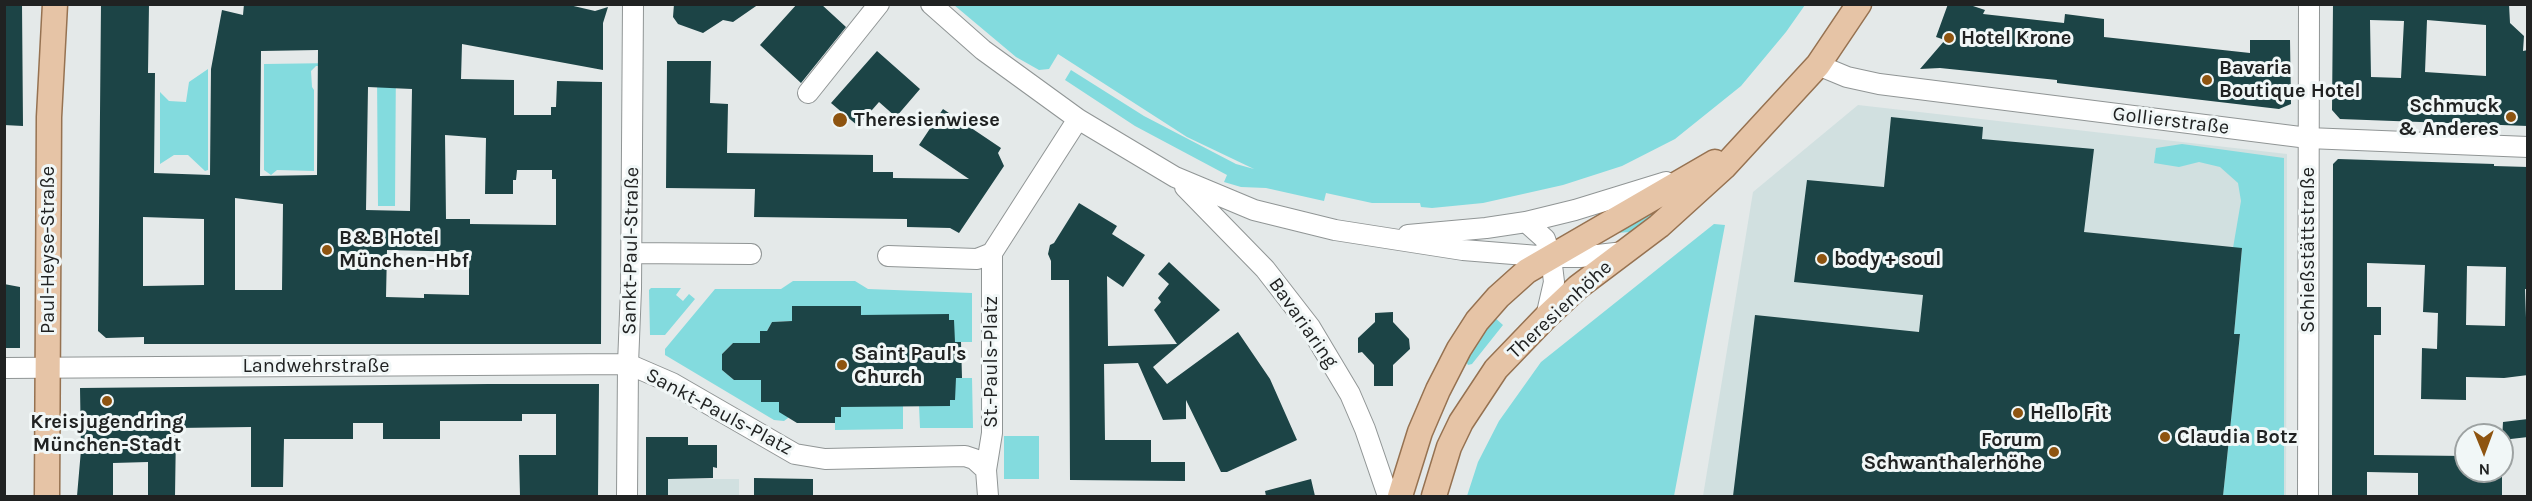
<!DOCTYPE html>
<meta charset="utf-8">
<style>
body{margin:0}
#map{position:relative;width:2532px;height:501px;overflow:hidden;background:#e4e9e9;font-family:Karla,sans-serif}
canvas{display:block}
.frame{position:absolute;inset:0;border:6px solid #202222;pointer-events:none}
.north{position:absolute;left:2454px;top:423px;width:60px;height:60px;box-sizing:border-box;background:#f1f7f7;border:2px solid #9da2a2;border-radius:50%;rotate:179deg;font-size:16px;font-weight:700;line-height:24px;text-align:center;color:#202222}
.north::after{content:'';display:block;margin:auto;width:21px;height:27px;background:#8e5410;clip-path:polygon(50% 0,100% 100%,50% 72%,0 100%)}
</style>
<div id="map">
<canvas width="2532" height="501"></canvas>
<div class="frame"></div>
<div class="north">N</div>
</div>
<script>
const ctx = document.querySelector('canvas').getContext('2d');
ctx.lineJoin = 'round';
function paint(path, color) {
  ctx.fillStyle = color;
  ctx.fill(path, 'evenodd');
}
function shape(rows) {
  const path = new Path2D();
  for (const r of rows) {
    path.moveTo(r[0], r[1]);
    for (let i = 2; i < r.length; i += 2) path.lineTo(r[i], r[i + 1]);
  }
  return path;
}
function trace(path, color, width, dash) {
  ctx.strokeStyle = color;
  ctx.lineWidth = width;
  ctx.lineCap = dash ? 'butt' : 'round';
  ctx.setLineDash(dash || []);
  ctx.stroke(path);
}
function write(font, color, halo, rows, align = 'center') {
  ctx.font = font + ' Karla,sans-serif';
  ctx.lineWidth = 6;
  ctx.setLineDash([]);
  ctx.textBaseline = 'middle';
  ctx.strokeStyle = halo;
  ctx.fillStyle = color;
  for (const [text, x, y, turn = 0] of rows) {
    ctx.save();
    ctx.translate(x, y);
    ctx.rotate((+turn || 0) * Math.PI / 180);
    ctx.textAlign = isNaN(turn) ? turn : align;
    if (halo) ctx.strokeText(text, 0, 0);
    ctx.fillText(text, 0, 0);
    ctx.restore();
  }
}
const built = shape([
 [1858,105,2287,154,2286,496,1703,496,1753,192],
 [646,479,739,479,739,496,646,496]
]);
const green = shape([
 [954,5,1805,5,1786,32,1741,86,1675,139,1622,166,1563,185,1483,203,1432,208,1421,207,1420,203,1372,203,1326,193,1324,201,1266,188,1241,187,1224,182,1227,175,1135,126,1065,80,1071,70,1144,116,1236,164,1254,169,1187,137,1058,54,1049,69,1039,70,1016,57],
 [396,56,395,206,378,206,377,74],
 [336,63,336,66,316,66,311,71,312,87,314,90,314,171,277,170,271,175,264,170,264,64],
 [208,69,208,170,205,171,188,155,174,155,160,164,160,92,169,101,186,102,189,82],
 [2182,144,2284,158,2284,496,2223,496,2240,335,2234,334,2242,249,2233,248,2241,201,2238,183,2220,167,2199,162,2179,167,2154,163,2156,148],
 [1689,189,1631,232,1615,233],
 [1714,224,1725,225,1674,496,1467,496,1478,462,1499,421,1541,362],
 [793,281,855,281,868,289,972,293,972,342,955,342,949,326,954,325,954,321,949,320,949,315,861,321,861,306,792,306,792,321,772,322,760,343,733,343,722,354,722,370,734,380,761,380,761,402,779,402,788,412,788,418,784,421,774,420,665,355,665,349,715,289,781,289],
 [651,288,681,288,676,295,683,301,689,294,695,299,665,335,650,335,649,290],
 [1493,316,1503,325,1472,364,1468,365,1465,359],
 [955,378,972,378,973,428,920,428,919,406,950,406,950,400,955,399],
 [841,402,903,406,903,429,835,430,835,417,841,417],
 [1004,436,1039,436,1039,479,1004,479]
]);
const building = shape([
 [4,4,22,4,23,126,4,125],
 [101,4,149,4,148,73,155,73,154,173,210,175,211,69,222,10,243,15,244,4,565,4,595,11,608,7,603,23,603,70,462,44,461,79,514,80,514,115,551,115,551,107,556,107,557,81,602,82,601,344,144,344,144,337,106,338,98,331],
 [318,50,317,175,260,176,261,51],
 [368,87,412,89,410,211,366,210],
 [445,135,486,138,485,194,513,194,513,180,516,180,517,170,552,170,552,179,556,179,556,225,470,224,470,219,446,219],
 [235,198,283,204,282,290,235,290],
 [143,217,204,219,204,285,143,286],
 [387,250,469,252,469,295,424,294,424,298,386,297],
 [674,4,759,4,733,22,723,20,703,33,678,24,673,17],
 [797,4,821,4,846,27,801,83,760,45],
 [1948,4,1967,4,1985,10,1983,14,2064,23,2065,14,2104,19,2104,37,2250,53,2250,40,2290,40,2291,104,2279,109,2057,83,2057,80,1940,68,1920,69,1945,40,1936,37],
 [2333,4,2509,4,2510,23,2524,36,2523,51,2528,50,2528,126,2340,119,2332,110],
 [2370,20,2404,21,2401,78,2371,77],
 [2427,20,2486,25,2486,76,2425,72],
 [877,51,920,89,896,117,879,102,858,126,831,103],
 [667,61,711,61,710,103,728,104,727,153,873,155,873,172,893,172,893,178,969,179,919,145,943,109,1001,148,998,153,1004,166,959,233,950,228,907,227,907,219,754,217,755,189,666,188],
 [1891,117,1983,127,1982,139,2094,149,2084,232,2242,248,2234,334,2240,334,2223,496,1733,496,1755,315,1919,332,1923,295,1794,282,1807,180,1884,187],
 [2338,159,2494,164,2494,166,2528,167,2528,289,2525,289,2528,375,2504,378,2466,377,2466,400,2421,399,2422,348,2437,349,2438,313,2423,312,2425,265,2367,263,2367,307,2381,307,2381,335,2374,335,2374,455,2466,456,2466,471,2502,471,2502,496,2418,496,2418,473,2367,472,2367,496,2332,496,2333,164],
 [2467,266,2506,267,2505,326,2466,325],
 [1079,203,1117,226,1112,234,1145,255,1123,287,1107,276,1108,346,1177,344,1154,310,1161,302,1158,298,1169,284,1158,274,1169,262,1220,310,1153,367,1167,384,1238,332,1270,379,1297,440,1227,472,1221,472,1186,400,1186,419,1163,420,1138,363,1104,364,1105,440,1151,440,1151,462,1185,462,1185,481,1070,480,1069,280,1051,280,1051,261,1048,254,1050,245,1054,243],
 [4,284,20,287,20,348,4,348],
 [792,306,861,306,861,315,949,314,949,320,954,320,955,342,961,342,962,378,956,378,955,400,950,400,950,406,841,407,841,417,835,417,835,423,797,423,779,412,779,402,761,402,761,380,734,380,722,370,722,354,733,343,760,343,760,331,767,331,772,322,792,321],
 [1393,312,1393,322,1409,339,1410,349,1393,365,1393,386,1374,386,1374,365,1362,352,1358,353,1358,338,1375,322,1375,313],
 [488,384,599,384,598,496,520,496,519,455,556,455,556,414,522,414,522,421,440,421,440,439,383,439,383,423,353,423,353,439,284,439,283,487,251,487,251,427,176,428,175,496,148,496,148,462,113,463,113,496,77,496,81,450,80,388],
 [2528,419,2528,437,2502,440,2503,422],
 [646,437,688,437,688,445,717,445,717,468,713,467,713,478,668,479,668,496,646,496],
 [754,478,813,479,813,496,754,496],
 [1311,479,1315,496,1266,496,1265,491]
]);
const minor = shape([
 [931,4,983,50,1078,119,1175,177,1254,210,1335,230,1463,250,1551,257,1580,257,1624,252],
 [1818,65,1847,77,1879,84,2308,138,2528,147],
 [808,93,879,4],
 [1185,187,1265,269,1310,327,1350,394,1365,429,1388,496],
 [1526,222,1545,239,1551,257,1554,282,1546,317],
 [1408,235,1486,228,1526,222,1575,210,1666,182],
 [632,253,751,254],
 [888,256,977,259,992,253,1078,119],
 [4,368,628,364,672,383,795,454,825,459,965,456,974,459,986,470],
 [627,496,628,364,631,289,633,4],
 [988,496,986,470,992,433,992,253],
 [2308,496,2309,4]
]);
const major = shape([
 [47,496,49,117,55,4],
 [1400,496,1420,432,1438,390,1459,349,1477,321,1498,297,1527,271,1715,162],
 [1434,496,1449,447,1461,422,1496,369,1546,317,1578,287,1659,226,1724,167,1818,65,1859,4]
]);
const markers = [
 [1949,38,6,"#8e5410"],
 [2207,80,6,"#8e5410"],
 [2511,117,6,"#8e5410"],
 [840,120,8,"#8e5410"],
 [327,250,6,"#8e5410"],
 [1822,259,6,"#8e5410"],
 [842,365,6,"#8e5410"],
 [107,401,6,"#8e5410"],
 [2018,413,6,"#8e5410"],
 [2165,437,6,"#8e5410"],
 [2054,452,6,"#8e5410"]
];
const poiNames = [
 ["Hotel Krone",1961,38],
 ["Bavaria",2219,68],
 ["Boutique Hotel",2219,91],
 ["Schmuck",2499,106,"right"],
 ["& Anderes",2499,129,"right"],
 ["Theresienwiese",854,120],
 ["B&B Hotel",339,238],
 ["München-Hbf",339,261],
 ["body + soul",1834,259],
 ["Saint Paul's",854,354],
 ["Church",854,377],
 ["Hello Fit",2030,413],
 ["Kreisjugendring",107,422,"center"],
 ["München-Stadt",107,445,"center"],
 ["Claudia Botz",2177,437],
 ["Forum",2042,440,"right"],
 ["Schwanthalerhöhe",2042,463,"right"]
];
const streetNames = [
 ["Gollierstraße",2171,121,7],
 ["Paul-Heyse-Straße",48,250,-90],
 ["Schießstättstraße",2308,250,-90],
 ["Sankt-Paul-Straße",631,251,-89],
 ["Theresienhöhe",1560,310,-43],
 ["Bavariaring",1303,323,55],
 ["St.-Pauls-Platz",991,362,-90],
 ["Landwehrstraße",316,366],
 ["Sankt-Pauls-Platz",719,412,28]
];
paint(built, '#d1e0e0');
paint(green, '#83dbde');
paint(building, '#1c4446');
trace(minor, '#909595', 22);
trace(major, '#967251', 27);
trace(minor, '#fff', 20);
trace(major, '#e6c4a6', 24);
for (const [x, y, r, color] of markers) {
  const dot = new Path2D();
  dot.arc(x, y, r, 0, 2 * Math.PI);
  ctx.fillStyle = color;
  ctx.fill(dot);
  trace(dot, '#f1f7f7', 2);
}
write('bold 20px', '#202222', '#f1f7f7', poiNames, 'left');
write('20px', '#202222', '#f1f7f7', streetNames);
</script>
